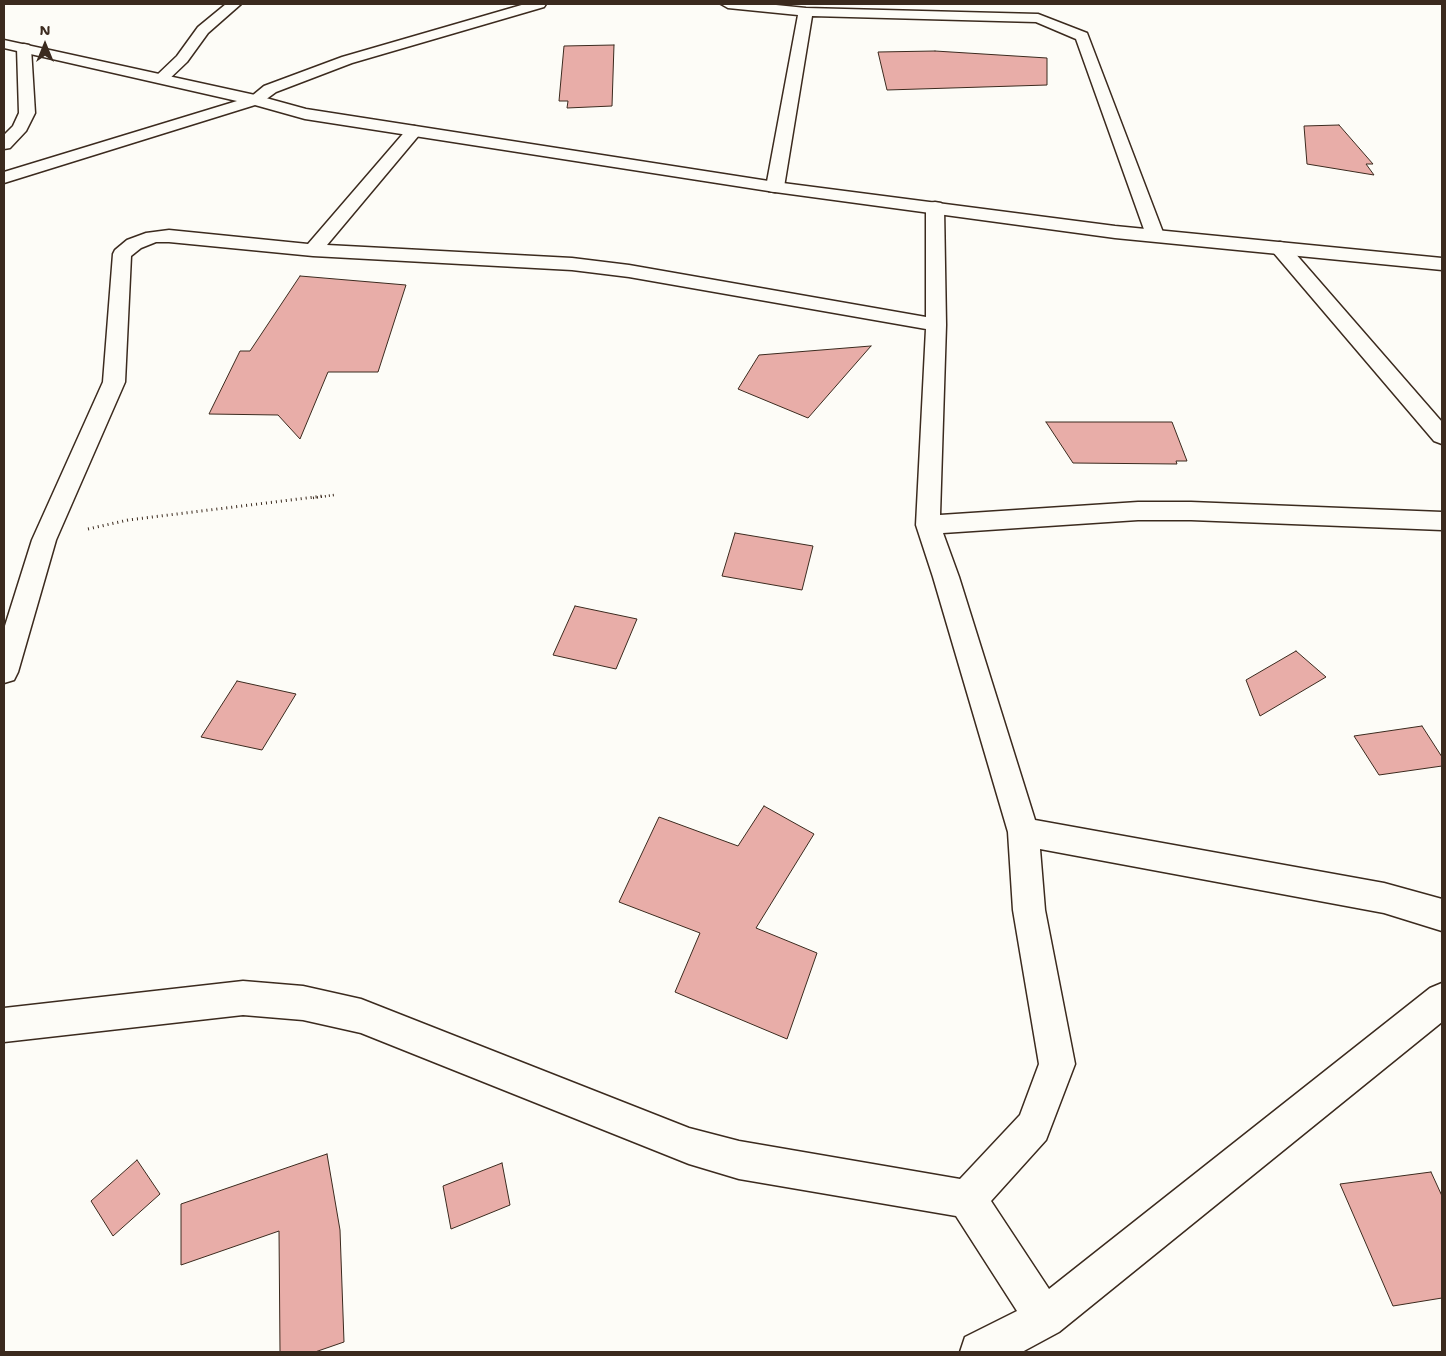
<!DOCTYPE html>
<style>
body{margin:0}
#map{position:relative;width:1446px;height:1356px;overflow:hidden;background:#fdfcf7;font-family:"Shantell Sans",sans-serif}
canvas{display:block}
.frame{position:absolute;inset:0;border:5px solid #3b2a1e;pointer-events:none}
.north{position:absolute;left:20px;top:20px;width:50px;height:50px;-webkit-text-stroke:4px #fdfcf7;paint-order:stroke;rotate:0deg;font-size:14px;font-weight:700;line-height:20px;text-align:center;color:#3b2a1e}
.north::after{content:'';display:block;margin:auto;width:18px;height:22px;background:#3b2a1e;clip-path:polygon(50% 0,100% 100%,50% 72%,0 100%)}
</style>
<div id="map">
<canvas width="1446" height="1356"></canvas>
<div class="frame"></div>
<div class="north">N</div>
</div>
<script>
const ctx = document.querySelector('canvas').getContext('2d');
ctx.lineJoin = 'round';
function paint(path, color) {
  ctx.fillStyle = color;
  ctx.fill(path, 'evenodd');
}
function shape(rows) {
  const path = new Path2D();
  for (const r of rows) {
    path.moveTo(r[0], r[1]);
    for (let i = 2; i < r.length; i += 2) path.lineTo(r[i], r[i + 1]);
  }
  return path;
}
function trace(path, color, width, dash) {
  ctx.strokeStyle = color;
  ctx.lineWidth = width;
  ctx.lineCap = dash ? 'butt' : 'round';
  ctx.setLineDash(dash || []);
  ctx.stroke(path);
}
const building = shape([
 [614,45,612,106,567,108,568,101,559,101,564,46,614,45],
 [935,51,1047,58,1047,85,887,90,878,52,935,51],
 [1339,125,1373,164,1366,164,1374,175,1307,164,1304,126,1339,125],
 [300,276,406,285,378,372,328,372,300,439,278,415,209,414,240,351,250,351,300,276],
 [871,346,808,418,738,389,759,355,871,346],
 [1046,422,1172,422,1187,461,1176,461,1177,464,1073,463,1046,422],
 [735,533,813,546,802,590,722,576,735,533],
 [575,606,637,619,616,669,553,655,575,606],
 [1296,651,1326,677,1260,716,1246,680,1296,651],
 [237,681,296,694,262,750,201,737,237,681],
 [1422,726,1442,757,1442,766,1379,775,1354,736,1422,726],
 [764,806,814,834,756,928,817,953,787,1039,675,992,700,933,619,902,659,817,738,846,764,806],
 [327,1154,340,1230,344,1342,315,1352,280,1352,279,1231,181,1265,181,1204,327,1154],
 [137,1160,160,1194,113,1236,91,1201,137,1160],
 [502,1163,510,1205,451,1229,443,1186,502,1163],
 [1431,1172,1442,1196,1442,1298,1393,1306,1340,1184,1431,1172]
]);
const pathFar1 = shape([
 [313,498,334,495]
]);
const path = shape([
 [88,529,128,520,323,496]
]);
const street = shape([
 [226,4,241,4,208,33,187,62,166,82,156,82,153,79,156,76,177,56,198,27,226,4],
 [525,4,546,4,544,7,352,63,276,92,261,103,249,103,247,100,264,86,342,57,525,4],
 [721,4,766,4,806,8,1038,14,1087,33,1164,235,1162,239,1155,241,1148,239,1146,235,1076,39,1036,22,812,16,784,187,781,191,775,192,769,191,766,187,798,15,728,8,721,4],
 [24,44,29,45,31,48,35,113,26,131,10,148,4,149,4,135,13,126,19,113,17,48,19,45,24,44],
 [414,126,420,128,422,131,420,134,327,245,572,258,629,265,926,317,926,207,929,203,935,202,941,203,944,207,946,325,940,515,1138,502,1191,502,1442,512,1442,530,1191,520,1138,520,943,533,959,577,1035,820,1384,883,1442,899,1442,931,1384,913,1040,849,1045,910,1075,1064,1046,1140,991,1201,1049,1289,1430,988,1442,983,1442,1022,1059,1332,1022,1352,960,1352,965,1337,1017,1311,956,1216,739,1179,689,1164,361,1033,303,1020,243,1015,4,1042,4,1008,243,981,303,986,361,999,689,1128,739,1141,960,1179,1020,1115,1039,1064,1013,910,1008,832,933,577,916,525,926,329,629,277,572,270,313,256,169,242,156,242,141,248,131,256,125,382,56,540,18,672,14,680,4,683,4,629,32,540,103,382,113,254,115,250,127,240,146,233,169,230,308,244,408,128,414,126],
 [1280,242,1287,244,1442,422,1442,444,1434,441,1273,252,1271,248,1273,244,1280,242]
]);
const secondary = shape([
 [4,40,255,95,306,109,775,182,1115,226,1442,258,1442,270,1115,238,775,192,305,119,255,105,4,183,4,172,237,101,4,48,4,40]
]);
paint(building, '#e8ada8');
trace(building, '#3b2a1e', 1);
trace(street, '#3b2a1e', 3);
trace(secondary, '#3b2a1e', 3);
trace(pathFar1, '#3b2a1e', 2.5, [1, 3]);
trace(path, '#3b2a1e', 3, [1, 4]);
paint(street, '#fdfcf7');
paint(secondary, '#fdfcf7');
</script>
